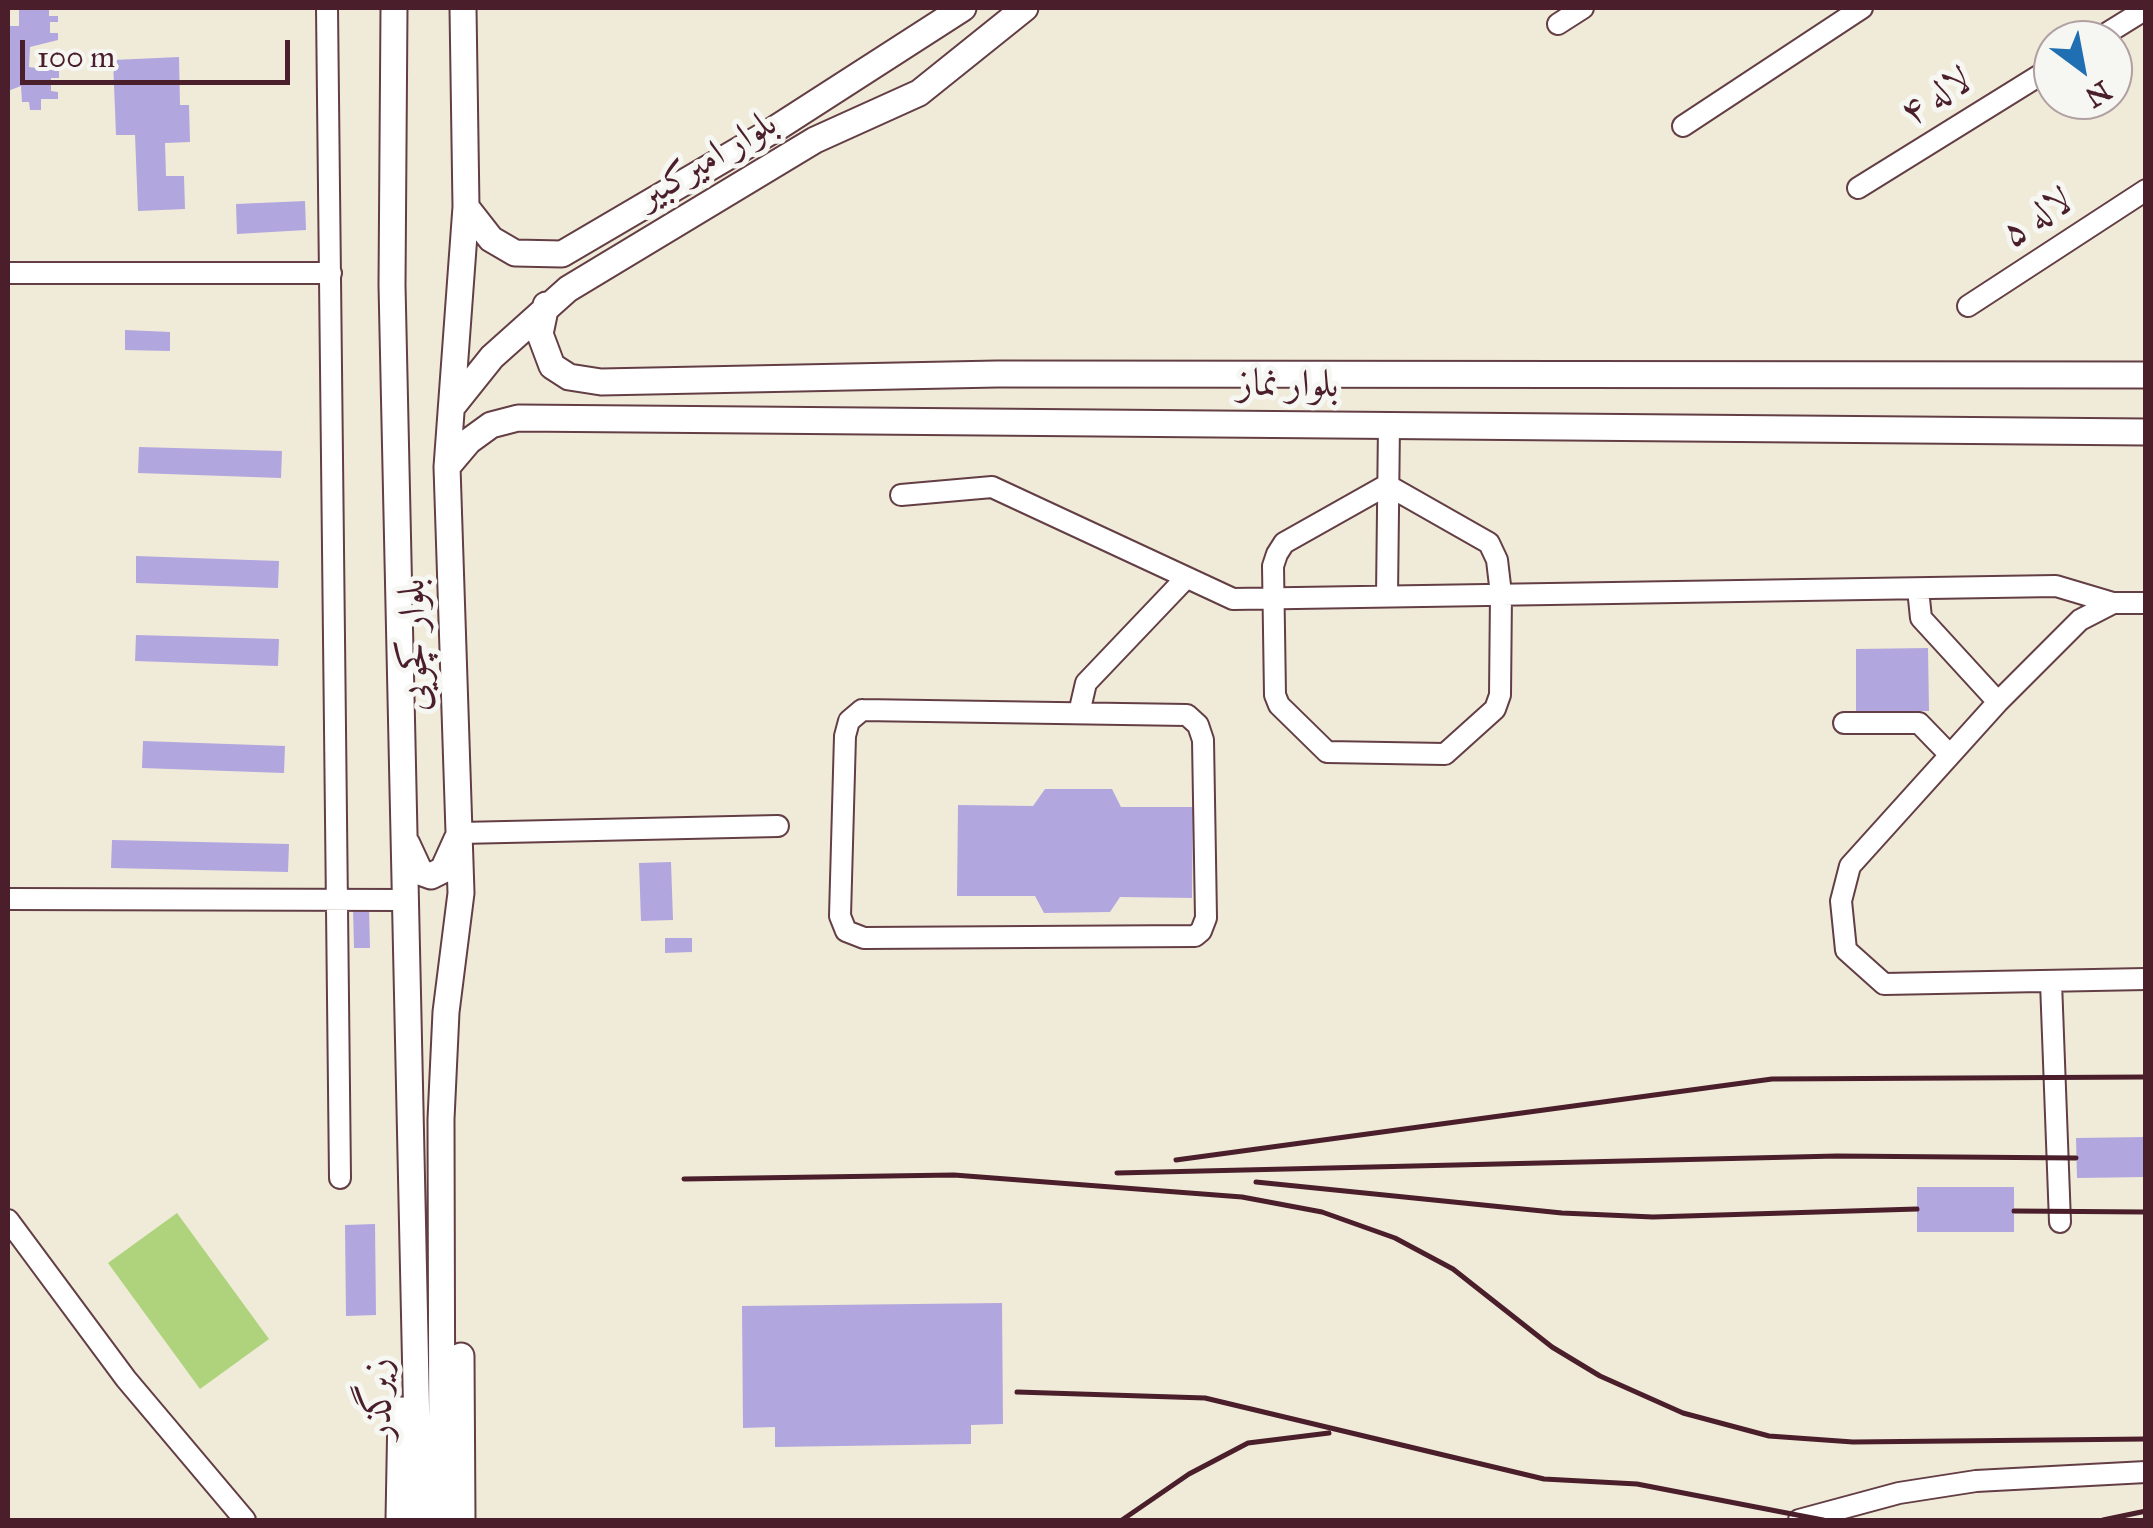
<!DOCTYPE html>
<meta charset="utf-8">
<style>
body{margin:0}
#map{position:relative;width:2153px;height:1528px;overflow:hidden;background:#f0ebd8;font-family:"IM FELL Great Primer",serif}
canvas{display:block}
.frame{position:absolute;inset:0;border:10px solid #4a1f2b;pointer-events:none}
.north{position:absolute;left:2033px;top:20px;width:100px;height:100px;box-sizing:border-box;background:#f6f6f2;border:2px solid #b1a0a2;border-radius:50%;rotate:148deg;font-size:28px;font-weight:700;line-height:40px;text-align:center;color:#4a1f2b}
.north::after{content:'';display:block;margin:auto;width:35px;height:45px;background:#1f6fb2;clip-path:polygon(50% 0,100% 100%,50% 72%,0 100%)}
.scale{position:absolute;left:20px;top:40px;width:270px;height:45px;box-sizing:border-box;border:5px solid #4a1f2b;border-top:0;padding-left:12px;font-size:30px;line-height:35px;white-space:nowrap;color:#4a1f2b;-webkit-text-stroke:8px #f6f6f2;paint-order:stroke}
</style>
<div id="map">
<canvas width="2153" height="1528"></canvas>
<div class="frame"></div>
<div class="north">N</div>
<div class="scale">100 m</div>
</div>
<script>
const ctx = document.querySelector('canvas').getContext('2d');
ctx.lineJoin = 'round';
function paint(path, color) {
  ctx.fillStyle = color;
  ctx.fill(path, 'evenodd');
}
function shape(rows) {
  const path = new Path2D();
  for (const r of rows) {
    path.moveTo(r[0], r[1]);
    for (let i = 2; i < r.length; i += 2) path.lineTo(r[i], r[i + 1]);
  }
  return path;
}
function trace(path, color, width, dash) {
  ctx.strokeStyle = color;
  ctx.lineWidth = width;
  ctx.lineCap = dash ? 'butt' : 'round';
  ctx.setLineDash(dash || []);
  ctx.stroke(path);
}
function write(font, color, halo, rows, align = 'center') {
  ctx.font = font + ' "IM FELL Great Primer",Amiri,serif';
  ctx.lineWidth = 10;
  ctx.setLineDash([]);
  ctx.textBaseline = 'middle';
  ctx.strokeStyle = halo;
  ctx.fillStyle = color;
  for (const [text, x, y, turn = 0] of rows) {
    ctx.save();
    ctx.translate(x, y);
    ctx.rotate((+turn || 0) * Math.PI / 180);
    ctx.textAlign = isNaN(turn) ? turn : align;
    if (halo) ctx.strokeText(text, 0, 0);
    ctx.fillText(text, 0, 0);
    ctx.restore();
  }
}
const green = shape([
 [177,1213,269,1339,200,1389,108,1263]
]);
const building = shape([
 [19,8,49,8,49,16,58,16,58,22,50,22,50,33,58,33,58,40,30,47,29,67,59,71,59,78,51,78,51,91,58,92,58,99,41,99,41,110,30,110,29,102,22,102,21,86,8,91,8,26,19,26],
 [179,57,180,105,189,105,190,142,165,143,166,176,184,176,185,209,138,211,135,135,116,135,113,60],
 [305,201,306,230,237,234,236,204],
 [125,330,170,332,170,351,125,350],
 [139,447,282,451,281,478,138,473],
 [136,556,279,561,278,588,136,583],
 [136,635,279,639,278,666,135,661],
 [1928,648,1929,711,1856,712,1856,649],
 [143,741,285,746,284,773,142,768],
 [1045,789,1112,789,1121,807,1193,807,1192,898,1120,897,1110,912,1044,913,1035,896,957,896,958,805,1033,806],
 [112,840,289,844,288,872,111,868],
 [671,862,673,920,641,921,639,863],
 [369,907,370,948,354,948,353,908],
 [665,938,692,938,692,952,665,953],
 [2146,1137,2146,1177,2077,1178,2076,1138],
 [1917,1187,2014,1187,2014,1232,1917,1232],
 [375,1224,376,1315,346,1316,345,1225],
 [1002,1303,1003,1424,971,1425,971,1444,775,1447,775,1427,743,1428,742,1306]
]);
const minor = shape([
 [327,8,340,1178],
 [1558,24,1583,8],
 [2096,40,2146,9],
 [1683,126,1862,8],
 [1858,188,2053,67],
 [8,273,331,273],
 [1968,306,2146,190],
 [1387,485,1489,543,1497,560,1501,594,1500,695,1495,709,1445,754,1327,752,1279,705,1275,695,1273,566,1277,554,1284,543,1387,485],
 [901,495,992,487,1233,599,2056,586,2113,603],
 [1918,589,1921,618,1998,702],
 [1387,596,1389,424],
 [2146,603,2113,603,2080,620,1998,702,1850,866,1841,901,1846,950,1884,984,2146,979],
 [862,710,1187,715,1198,725,1203,740,1206,918,1201,931,1195,936,864,938,846,931,840,916,845,736,849,721,862,710],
 [1079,713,1086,683,1186,578],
 [1844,723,1919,723,1950,755],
 [460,833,778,826],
 [8,899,404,900],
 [2051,982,2060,1222],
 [8,1220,126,1379,245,1520],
 [1799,1520,1899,1493,1976,1481,2146,1472]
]);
const major = shape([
 [394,8,392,285,419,1520],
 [466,207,491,239,515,253,562,254,775,129,963,8],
 [546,305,540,334,552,366,569,377,601,382,997,374,2146,375],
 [452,407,492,357,568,289,815,140,919,93,1025,8],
 [447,467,469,441,491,425,518,418,2146,432],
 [407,844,420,872,431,876,443,870,457,839],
 [461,1356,462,1520],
 [399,1520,401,1410],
 [442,1520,441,1119,446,1012,461,893,447,467,466,207,463,8]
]);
const rail = shape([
 [1176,1160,1772,1079,2146,1077],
 [1117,1173,1837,1156,2076,1158],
 [684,1179,954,1175,1242,1197,1322,1212,1395,1238,1453,1269,1552,1347,1600,1376,1683,1413,1769,1436,1853,1442,2146,1439],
 [1256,1182,1562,1213,1653,1217,1917,1209],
 [2014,1211,2146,1212],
 [1017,1392,1205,1398,1544,1479,1637,1484,1823,1520],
 [1122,1520,1189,1474,1248,1443,1329,1433],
 [2103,1520,2146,1511]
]);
const streetNames = [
 ["لاله ۴",1937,98,-32],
 ["بلوار امیرکبیر",708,161,-31],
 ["لاله ۵",2038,219,-33],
 ["بلوار نماز",1288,386,1],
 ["بلوار کچویی",416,645,-92],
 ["زیرگذر",380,1399,-91]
];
paint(green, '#aed37c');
paint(building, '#b2a6df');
trace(minor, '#633e45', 24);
trace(major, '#633e45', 29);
trace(minor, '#fff', 20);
trace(major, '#fff', 25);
trace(rail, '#4a1f2b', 5);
write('38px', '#4a1f2b', '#f6f6f2', streetNames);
</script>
